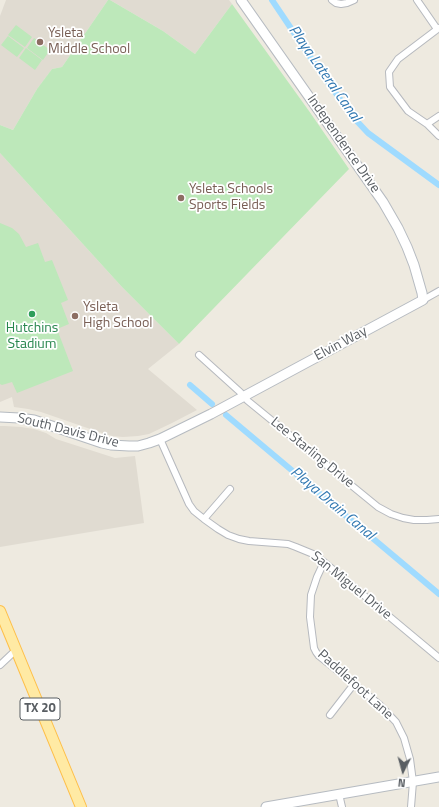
<!DOCTYPE html>
<style>
body{margin:0}
#map{position:relative;width:439px;height:807px;overflow:hidden;background:#eeeae0;font-family:"Titillium Web",sans-serif}
canvas{display:block}
.north{position:absolute;left:383px;top:751px;width:40px;height:40px;-webkit-text-stroke:3px #fff;paint-order:stroke;rotate:186deg;font-size:11px;font-weight:700;line-height:16px;text-align:center;color:#595e63}
.north::after{content:'';display:block;margin:auto;width:14px;height:18px;background:#595e63;clip-path:polygon(50% 0,100% 100%,50% 72%,0 100%)}
</style>
<div id="map">
<canvas width="439" height="807"></canvas>
<div class="north">N</div>
</div>
<script>
const ctx = document.querySelector('canvas').getContext('2d');
ctx.lineJoin = 'round';
function paint(path, color) {
  ctx.fillStyle = color;
  ctx.fill(path, 'evenodd');
}
function shape(rows) {
  const path = new Path2D();
  for (const r of rows) {
    path.moveTo(r[0], r[1]);
    for (let i = 2; i < r.length; i += 2) path.lineTo(r[i], r[i + 1]);
  }
  return path;
}
function trace(path, color, width, dash) {
  ctx.strokeStyle = color;
  ctx.lineWidth = width;
  ctx.lineCap = dash ? 'butt' : 'round';
  ctx.setLineDash(dash || []);
  ctx.stroke(path);
}
function write(font, color, halo, rows, align = 'center') {
  ctx.font = font + ' "Titillium Web",sans-serif';
  ctx.lineWidth = 3.5;
  ctx.setLineDash([]);
  ctx.textBaseline = 'middle';
  ctx.strokeStyle = halo;
  ctx.fillStyle = color;
  for (const [text, x, y, turn = 0] of rows) {
    ctx.save();
    ctx.translate(x, y);
    ctx.rotate((+turn || 0) * Math.PI / 180);
    ctx.textAlign = isNaN(turn) ? turn : align;
    if (halo) ctx.strokeText(text, 0, 0);
    ctx.fillText(text, 0, 0);
    ctx.restore();
  }
}
const education = shape([
 [6,0,108,0,62,67,52,69,37,89,13,130,0,125,0,16],
 [110,0,229,0,232,4,195,54,163,31],
 [0,153,122,287,179,344,148,369,197,410,172,423,149,434,138,436,123,437,112,436,99,432,41,412,28,409,14,407,12,397,0,402],
 [0,426,5,426,21,427,34,429,46,433,56,439,115,458,135,456,144,523,0,547]
]);
const green = shape([
 [108,0,110,0,163,31,195,54,232,4,309,111,349,169,179,344,122,287,0,153,0,125,13,130,37,89,52,69,62,67],
 [16,25,32,37,25,47,8,35],
 [8,36,24,48,17,57,1,45],
 [34,38,50,50,43,60,27,48],
 [26,48,42,60,35,70,19,58],
 [0,223,12,228,19,234,26,247,38,243,45,262,52,260,68,300,61,303,69,324,57,329,73,371,17,393,12,382,2,385,0,384]
]);
const canal = shape([
 [272,0,317,67,353,117,368,133,439,185],
 [190,385,212,404],
 [226,415,439,594]
]);
const street = shape([
 [332,0,336,3,341,4,347,3,354,0],
 [417,0,437,29],
 [439,28,398,59,389,72,390,87,408,111,427,124,439,136],
 [427,124,439,116],
 [423,300,439,291],
 [199,355,240,392,248,401,378,507,391,514,403,518,414,520,427,520,439,519],
 [160,439,189,504,194,511,204,519,218,529,228,535,239,539,249,541,288,544,296,547,313,554,324,562,439,658],
 [204,519,230,489],
 [324,562,317,577,311,595,310,617,314,648,316,652,319,656,379,704,396,722,404,738,410,759,413,782,411,807],
 [0,665,16,650],
 [330,715,354,684],
 [339,794,342,807]
]);
const secondary = shape([
 [0,417,19,418,34,420,102,443,111,445,129,446,138,446,149,443,160,439,211,414,423,300,422,293,414,265,407,247,398,228,383,202,241,0],
 [266,807,439,777]
]);
const primary = shape([
 [0,611,81,807]
]);
const markers = [
 [40,42,4,"#8d6e63"],
 [181,198,4,"#8d6e63"],
 [32,314,4,"#2e9e5b"],
 [75,316,4,"#8d6e63"]
];
const shields = [
 [40,709,40]
];
const shieldNames = [
 ["TX 20",40,709]
];
const educationNames = [
 ["Ysleta",48,34],
 ["Middle School",48,50],
 ["Ysleta Schools",189,190],
 ["Sports Fields",189,206],
 ["Ysleta",83,308],
 ["High School",83,324]
];
const streetNames = [
 ["Independence Drive",343,144,55],
 ["Elvin Way",341,344,-28],
 ["South Davis Drive",68,431,14],
 ["Lee Starling Drive",312,453,39],
 ["San Miguel Drive",351,586,39],
 ["Paddlefoot Lane",355,685,42]
];
const leisureNames = [
 ["Hutchins",32,329],
 ["Stadium",32,345]
];
const waterNames = [
 ["Playa Lateral Canal",324,74,55],
 ["Playa Drain Canal",332,504,40]
];
paint(education, '#e0dbd1');
paint(green, '#bde8ba');
trace(canal, '#9fdbff', 6);
trace(street, '#b6b9be', 8);
trace(secondary, '#b6bbc1', 11);
trace(primary, '#febf49', 12);
trace(street, '#fff', 6);
trace(secondary, '#fff', 9);
trace(primary, '#ffeaa4', 10);
for (const [x, y, r, color] of markers) {
  const dot = new Path2D();
  dot.arc(x, y, r, 0, 2 * Math.PI);
  ctx.fillStyle = color;
  ctx.fill(dot);
  trace(dot, '#fff', 1.5);
}
for (const [x, y, w] of shields) {
  const box = new Path2D();
  box.roundRect(x - w / 2, y - 11, w, 22, 3);
  ctx.fillStyle = '#fff';
  ctx.fill(box);
  trace(box, '#595e63', 1);
}
write('bold 13px', '#595e63', null, shieldNames);
write('14px', '#785e54', '#fff', educationNames, 'left');
write('14px', '#595e63', '#fff', streetNames);
write('14px', '#27864d', '#fff', leisureNames);
write('italic 15px', '#3178b1', '#fff', waterNames);
</script>
